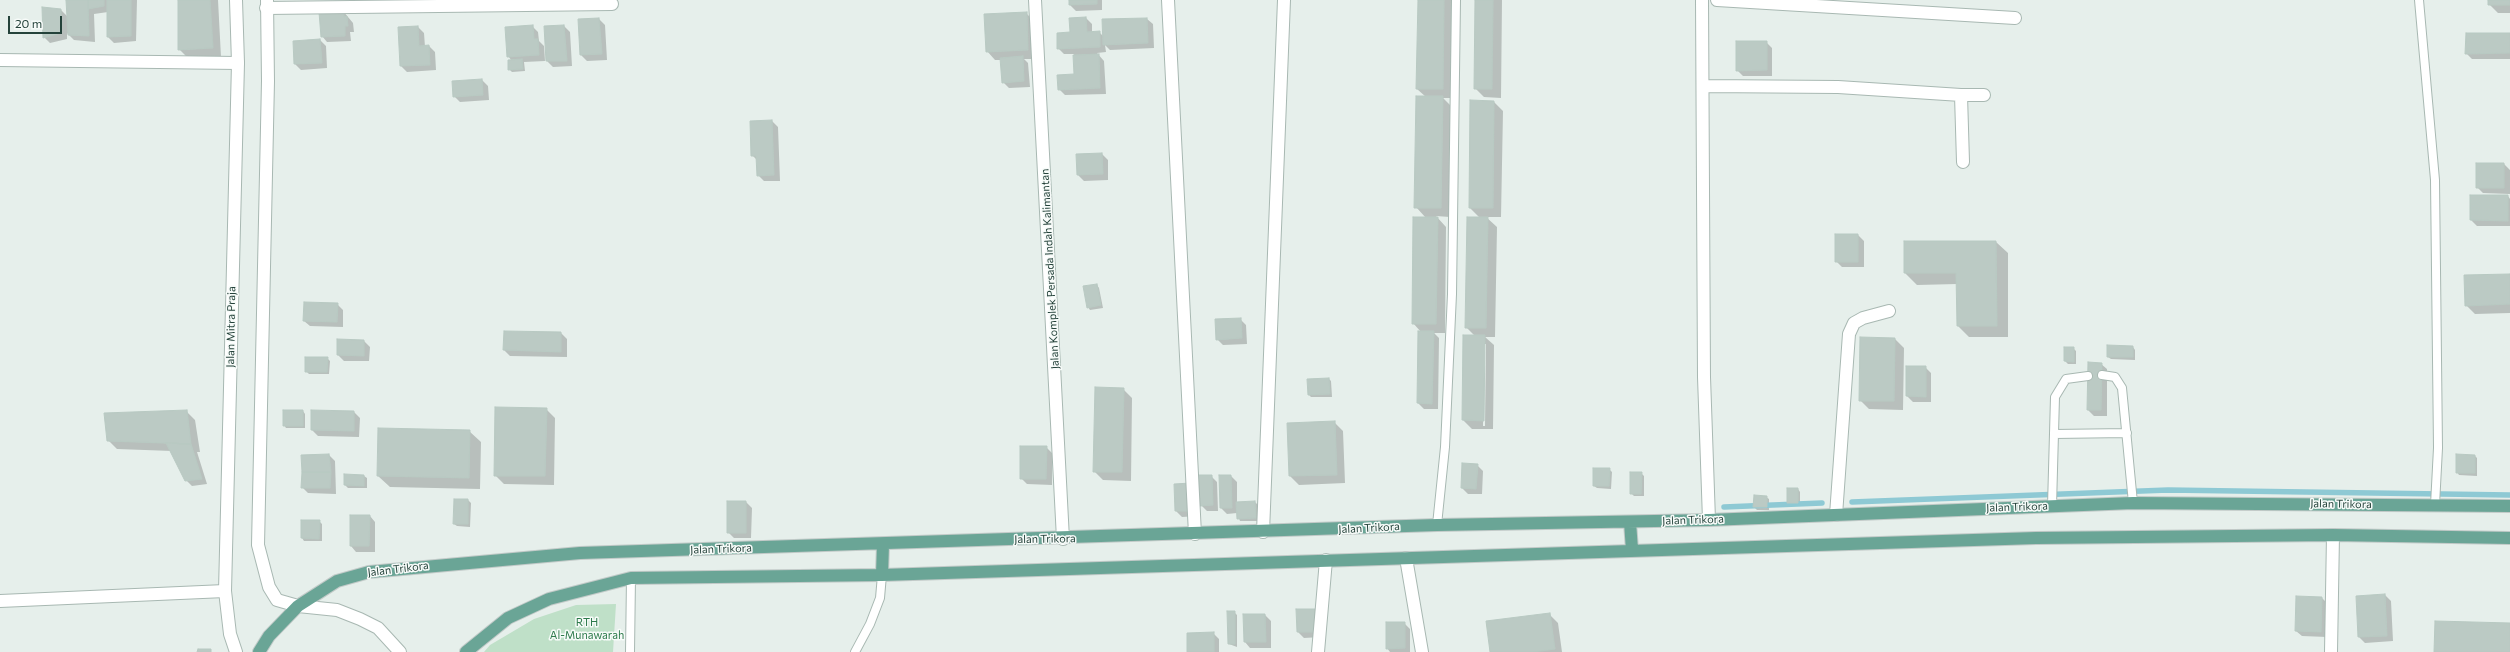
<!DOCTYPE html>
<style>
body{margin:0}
#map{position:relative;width:2510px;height:652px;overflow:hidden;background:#e6efeb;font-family:Commissioner,sans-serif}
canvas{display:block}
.scale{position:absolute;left:8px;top:16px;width:54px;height:18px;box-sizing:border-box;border:2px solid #24423a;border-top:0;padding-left:5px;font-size:12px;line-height:14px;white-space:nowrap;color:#24423a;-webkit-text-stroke:3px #f7fbf9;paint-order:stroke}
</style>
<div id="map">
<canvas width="2510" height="652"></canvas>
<div class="scale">20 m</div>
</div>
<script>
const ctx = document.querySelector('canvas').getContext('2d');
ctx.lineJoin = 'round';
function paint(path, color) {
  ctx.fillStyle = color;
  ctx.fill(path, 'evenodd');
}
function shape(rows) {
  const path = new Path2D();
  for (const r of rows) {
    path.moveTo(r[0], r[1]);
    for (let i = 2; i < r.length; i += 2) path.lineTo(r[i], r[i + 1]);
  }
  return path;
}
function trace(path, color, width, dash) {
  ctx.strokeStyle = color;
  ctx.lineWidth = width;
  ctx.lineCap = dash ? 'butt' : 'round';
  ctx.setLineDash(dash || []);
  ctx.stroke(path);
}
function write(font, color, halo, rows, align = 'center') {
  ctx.font = font + ' Commissioner,sans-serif';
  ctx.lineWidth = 3;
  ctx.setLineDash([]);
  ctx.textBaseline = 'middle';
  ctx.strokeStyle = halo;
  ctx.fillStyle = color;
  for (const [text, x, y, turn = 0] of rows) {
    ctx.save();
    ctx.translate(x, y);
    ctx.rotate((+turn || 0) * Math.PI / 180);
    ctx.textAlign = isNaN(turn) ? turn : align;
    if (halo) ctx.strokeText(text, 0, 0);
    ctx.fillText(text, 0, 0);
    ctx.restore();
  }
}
const green = shape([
 [616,604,613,652,484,652,490,645,534,619,576,605]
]);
const shadow = shape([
 [67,0,137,0,136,41,114,43,108,37,108,12,94,14,95,42,74,40,67,33,67,39,50,43,44,37,61,10,68,17],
 [179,0,218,0,221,57,188,58,179,49],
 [1070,0,1102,0,1102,10,1076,11,1070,5],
 [1419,0,1453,0,1451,98,1443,98,1451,106,1450,217,1436,216,1446,227,1445,333,1434,333,1439,338,1438,409,1424,409,1418,403,1421,332,1413,323,1426,218,1416,207,1426,97,1417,89],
 [1476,0,1502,0,1501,98,1484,97,1475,88],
 [2489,0,2510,0,2510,13,2498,13,2489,4],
 [343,11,353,23,354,32,350,32,351,41,327,42,322,36],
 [1026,13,1035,22,1037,59,1024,59,1028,63,1030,87,1009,88,1003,82,1001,60,995,60,987,51],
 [1086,18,1092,24,1092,33,1099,32,1104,37,1147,19,1153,24,1154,48,1110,50,1105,45,1106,52,1097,53,1104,61,1106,94,1065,95,1059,89,1075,75,1074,54,1064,54,1058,48],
 [599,19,605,25,607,60,587,61,581,55,579,20],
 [532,26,538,32,539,41,544,46,545,61,524,62,525,71,512,72,509,69,512,61,508,56],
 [564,26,570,32,572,66,553,67,547,61],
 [418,27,424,33,425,47,429,46,435,52,436,70,407,72,401,66,399,28],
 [2510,34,2510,59,2472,59,2466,53],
 [320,40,326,46,327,68,301,70,295,64],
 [1766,42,1772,48,1772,76,1743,76,1737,70],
 [482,80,488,86,489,100,460,102,454,96],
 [1494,102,1503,111,1501,217,1486,217,1497,227,1495,337,1485,337,1494,345,1493,429,1472,429,1463,420,1464,336,1475,336,1466,327,1480,218,1470,208],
 [1484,344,1486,344,1485,426,1483,426],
 [772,121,778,127,780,181,764,181,758,175,757,160,752,155],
 [1102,154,1108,160,1108,180,1084,181,1078,175],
 [2477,164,2504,164,2510,170,2510,194,2483,193,2477,187],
 [2508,196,2510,199,2510,226,2477,226,2471,220],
 [1858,235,1864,241,1864,267,1842,267,1836,261],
 [1905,242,1996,242,2008,253,2008,337,1969,337,1958,326,1957,284,1917,285,1905,273],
 [2510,275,2510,313,2475,314,2466,305],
 [1097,285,1099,288,1103,308,1090,310,1088,307],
 [337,304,343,310,343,327,310,326,304,321],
 [1240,319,1246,325,1247,344,1223,345,1217,339],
 [505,332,561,333,567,339,567,357,510,356,504,350],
 [1895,339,1904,348,1903,410,1869,409,1860,400],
 [364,341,370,347,369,361,344,361,338,355],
 [2133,347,2135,350,2135,360,2111,359,2108,357],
 [2073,348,2076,351,2076,364,2068,364,2065,361],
 [327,358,330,361,329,374,309,374,306,371],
 [2101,364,2107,369,2107,416,2094,416,2088,410],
 [1925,367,1931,373,1931,402,1913,402,1907,396],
 [1329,379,1331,381,1332,397,1311,397,1309,395],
 [1123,389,1132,398,1131,481,1103,480,1094,471],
 [546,409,555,418,554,485,504,484,495,475],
 [186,411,195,420,200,452,197,452,207,484,192,486,186,480,172,451,117,449,108,440],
 [303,411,305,414,305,428,286,428,284,425],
 [312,411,354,412,360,418,359,437,318,436,312,430],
 [1334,422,1343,431,1345,483,1299,485,1290,476],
 [469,431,481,442,480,489,390,487,378,476],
 [1046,447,1052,453,1052,485,1027,484,1021,478],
 [329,455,335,461,336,494,308,493,302,487],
 [2475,456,2477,458,2477,476,2459,475,2457,472],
 [1477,465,1483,471,1482,494,1468,494,1462,488],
 [1609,469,1612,472,1611,489,1597,488,1594,486],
 [1641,473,1644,476,1644,496,1634,496,1631,493],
 [345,475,364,476,367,478,367,488,348,488,345,485],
 [1211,476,1217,482,1218,511,1207,511,1201,505],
 [1231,476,1237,482,1237,503,1255,502,1258,505,1259,521,1240,521,1237,513,1227,514,1221,508],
 [1191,484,1198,516,1182,517,1176,511],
 [1798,489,1800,492,1800,505,1791,505,1788,502],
 [1766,497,1769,499,1769,510,1757,510,1754,507],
 [468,500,471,503,470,527,457,526,454,524],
 [746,502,752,508,751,538,734,538,728,532],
 [370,516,375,522,375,552,356,552,351,546],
 [319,521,322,524,322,541,304,541,302,538],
 [2385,595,2391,601,2393,641,2365,643,2359,637],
 [2322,598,2328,604,2327,637,2302,636,2296,631],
 [1315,610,1321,637,1304,638,1298,632],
 [1234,612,1237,615,1237,647,1229,644],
 [1549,614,1558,623,1562,652,1491,652],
 [1265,615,1271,621,1271,648,1250,648,1245,642],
 [1404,623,1410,629,1410,652,1390,652,1387,648],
 [1213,633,1219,639,1219,652,1188,652]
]);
const stream = shape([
 [1852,502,2168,490,2510,495],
 [1724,507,1822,503]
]);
const building = shape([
 [66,0,88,0,89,36,68,35,66,0],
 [88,0,104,0,104,6,88,9,88,0],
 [107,0,131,0,131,36,107,37,107,0],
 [178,0,210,0,213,48,178,50,178,0],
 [1069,0,1097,0,1097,4,1069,5,1069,0],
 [1418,0,1444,0,1443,89,1416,89,1418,0],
 [1475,0,1493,0,1492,89,1474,89,1475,0],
 [2488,0,2510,0,2510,5,2488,5,2488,0],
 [42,7,61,9,61,33,43,38,42,7],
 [344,10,344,17,347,16,348,26,345,26,345,36,321,37,319,12,344,10],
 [1027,12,1028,50,986,52,984,14,1027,12],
 [1086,17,1087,32,1100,31,1100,47,1057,49,1057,33,1070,32,1069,18,1086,17],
 [599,18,602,54,580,55,578,19,599,18],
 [1147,18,1148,43,1103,45,1102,19,1147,18],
 [533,25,534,39,538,39,539,55,507,57,505,27,533,25],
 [564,25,567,61,546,61,544,26,564,25],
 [418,26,419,46,429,45,430,65,400,66,398,27,418,26],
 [2466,33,2510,33,2510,53,2465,54,2466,33],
 [320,39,322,63,294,64,293,41,320,39],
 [1736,41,1767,41,1767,70,1736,71,1736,41],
 [1099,54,1100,88,1058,90,1057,75,1074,74,1073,55,1099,54],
 [1023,56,1024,81,1002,83,1000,58,1023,56],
 [522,59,523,69,508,70,508,60,522,59],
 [482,79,483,95,453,97,452,81,482,79],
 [1416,96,1443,96,1441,208,1414,208,1416,96],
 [1470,100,1494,101,1493,208,1469,208,1470,100],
 [772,120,774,175,757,176,756,156,751,156,750,121,772,120],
 [1102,153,1103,174,1077,175,1076,154,1102,153],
 [2476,163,2504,163,2504,188,2476,188,2476,163],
 [2470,195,2508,195,2508,221,2470,220,2470,195],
 [1413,217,1438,217,1436,324,1412,324,1413,217],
 [1467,217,1488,217,1486,328,1465,328,1467,217],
 [1835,234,1858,234,1858,262,1835,262,1835,234],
 [1904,241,1996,241,1997,326,1957,326,1956,273,1904,273,1904,241],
 [2510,274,2510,304,2465,306,2464,275,2510,274],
 [1097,284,1101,305,1087,308,1083,286,1097,284],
 [304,302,338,303,337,322,303,321,304,302],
 [1241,318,1242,338,1216,340,1215,319,1241,318],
 [504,331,561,332,561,352,503,350,504,331],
 [1418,331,1434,331,1432,404,1417,403,1418,331],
 [1463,335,1485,335,1484,421,1462,420,1463,335],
 [1860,337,1895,338,1894,401,1859,401,1860,337],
 [337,339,364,340,364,356,337,355,337,339],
 [2107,345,2133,346,2133,357,2107,357,2107,345],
 [2064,347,2074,347,2074,362,2064,361,2064,347],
 [305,357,328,357,327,372,305,372,305,357],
 [2088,362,2102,363,2101,410,2087,410,2088,362],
 [1906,366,1926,366,1926,397,1906,396,1906,366],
 [1329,378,1330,394,1308,395,1307,379,1329,378],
 [1095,387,1124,388,1122,472,1093,472,1095,387],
 [495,407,547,408,545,476,494,476,495,407],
 [187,410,191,444,107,441,104,413,187,410],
 [283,410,303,410,303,426,283,426,283,410],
 [311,410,354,411,354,431,311,430,311,410],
 [1335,421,1337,475,1289,476,1287,423,1335,421],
 [378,428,470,430,469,478,377,476,378,428],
 [166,443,191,444,202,479,185,481,166,443],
 [1020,446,1047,446,1046,479,1020,479,1020,446],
 [329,454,331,472,302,472,301,455,329,454],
 [2456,454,2475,455,2475,473,2456,473,2456,454],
 [1462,463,1478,464,1476,489,1461,488,1462,463],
 [1593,468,1610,468,1609,486,1593,486,1593,468],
 [302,472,331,472,330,488,301,488,302,472],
 [1630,472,1642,472,1641,494,1630,494,1630,472],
 [344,474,364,475,364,486,344,485,344,474],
 [1198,475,1212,475,1213,505,1200,506,1198,475],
 [1219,475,1231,475,1232,508,1220,508,1219,475],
 [1191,483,1192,511,1175,511,1174,484,1191,483],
 [1787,488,1798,488,1798,503,1787,503,1787,488],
 [1754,495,1767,496,1767,507,1753,507,1754,495],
 [454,499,468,499,468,524,453,524,454,499],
 [727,501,746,501,746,533,727,533,727,501],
 [1255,501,1256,518,1237,519,1236,502,1255,501],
 [350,515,370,515,369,546,350,546,350,515],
 [301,520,320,520,319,539,301,538,301,520],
 [2385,594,2387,636,2358,637,2356,596,2385,594],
 [2296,596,2322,597,2321,632,2295,631,2296,596],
 [1296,609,1316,609,1316,632,1297,632,1296,609],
 [1227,611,1235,611,1235,644,1228,644,1227,611],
 [1550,613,1555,649,1533,652,1490,652,1486,621,1550,613],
 [1243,614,1265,614,1266,642,1244,642,1243,614],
 [2435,621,2510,623,2510,652,2434,652,2435,621],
 [1386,622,1405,622,1405,648,1386,649,1386,622],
 [1214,632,1214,652,1187,652,1187,633,1214,632],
 [198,649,211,649,211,652,197,652,198,649]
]);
const service = shape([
 [2419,0,2435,180,2438,448,2435,505],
 [2102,375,2115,377,2122,388,2133,503],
 [2054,434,2127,433],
 [2052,506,2055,397,2066,379,2088,376],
 [1437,525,1445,447,1452,294,1456,0],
 [630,652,631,578],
 [855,652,870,624,880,598,882,575]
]);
const minor = shape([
 [1035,0,1063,539],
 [1168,0,1195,534],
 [1702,0,1704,377,1709,520],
 [1717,0,2015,18],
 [266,8,612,4],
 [0,60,238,63],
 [1703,86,1838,87,1961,95,1963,162],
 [1961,95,1984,95],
 [1836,515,1849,334,1854,323,1863,318,1889,311],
 [1263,532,1284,0],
 [1406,558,1422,652],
 [0,601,225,591],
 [1318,652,1326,560],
 [2331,652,2333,535]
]);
const tertiary = shape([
 [267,0,268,81,258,545,269,587,277,600,298,606,337,610,360,619,378,628,400,652],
 [236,652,230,634,225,591,238,63,236,0]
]);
const primary = shape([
 [1630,522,1632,550],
 [882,575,883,544],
 [259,652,269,636,298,606,337,581,369,572,580,553,1437,525,1709,520,2133,503,2510,506],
 [466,652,508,618,549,599,631,578,882,575,2036,538,2333,535,2510,538]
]);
const streetNames = [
 ["Jalan Komplek Persada Indah Kalimantan",1050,269,-93],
 ["Jalan Mitra Praja",231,327,-89],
 ["Jalan Trikora",2341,504,1],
 ["Jalan Trikora",2017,507,-2],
 ["Jalan Trikora",1693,520,-2],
 ["Jalan Trikora",1369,528,-3],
 ["Jalan Trikora",1045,539,-1],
 ["Jalan Trikora",721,549,-2],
 ["Jalan Trikora",398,569,-7]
];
const parkNames = [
 ["RTH",587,622],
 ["Al-Munawarah",587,635]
];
paint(green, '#bfe0c8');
paint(shadow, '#0003');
trace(stream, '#8ec9d4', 5.5);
paint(building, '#bbcac4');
trace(building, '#b8c9c2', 1);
trace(service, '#a8b8b2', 10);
trace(minor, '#a8b8b2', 14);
trace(tertiary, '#a8b8b2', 14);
trace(primary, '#c2cac8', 14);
trace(service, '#fff', 8);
trace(minor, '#fff', 12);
trace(tertiary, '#fff', 12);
trace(primary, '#6aa596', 12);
write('11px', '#24423a', '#f7fbf9', streetNames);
write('11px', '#2d7a4b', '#f7fbf9', parkNames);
</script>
